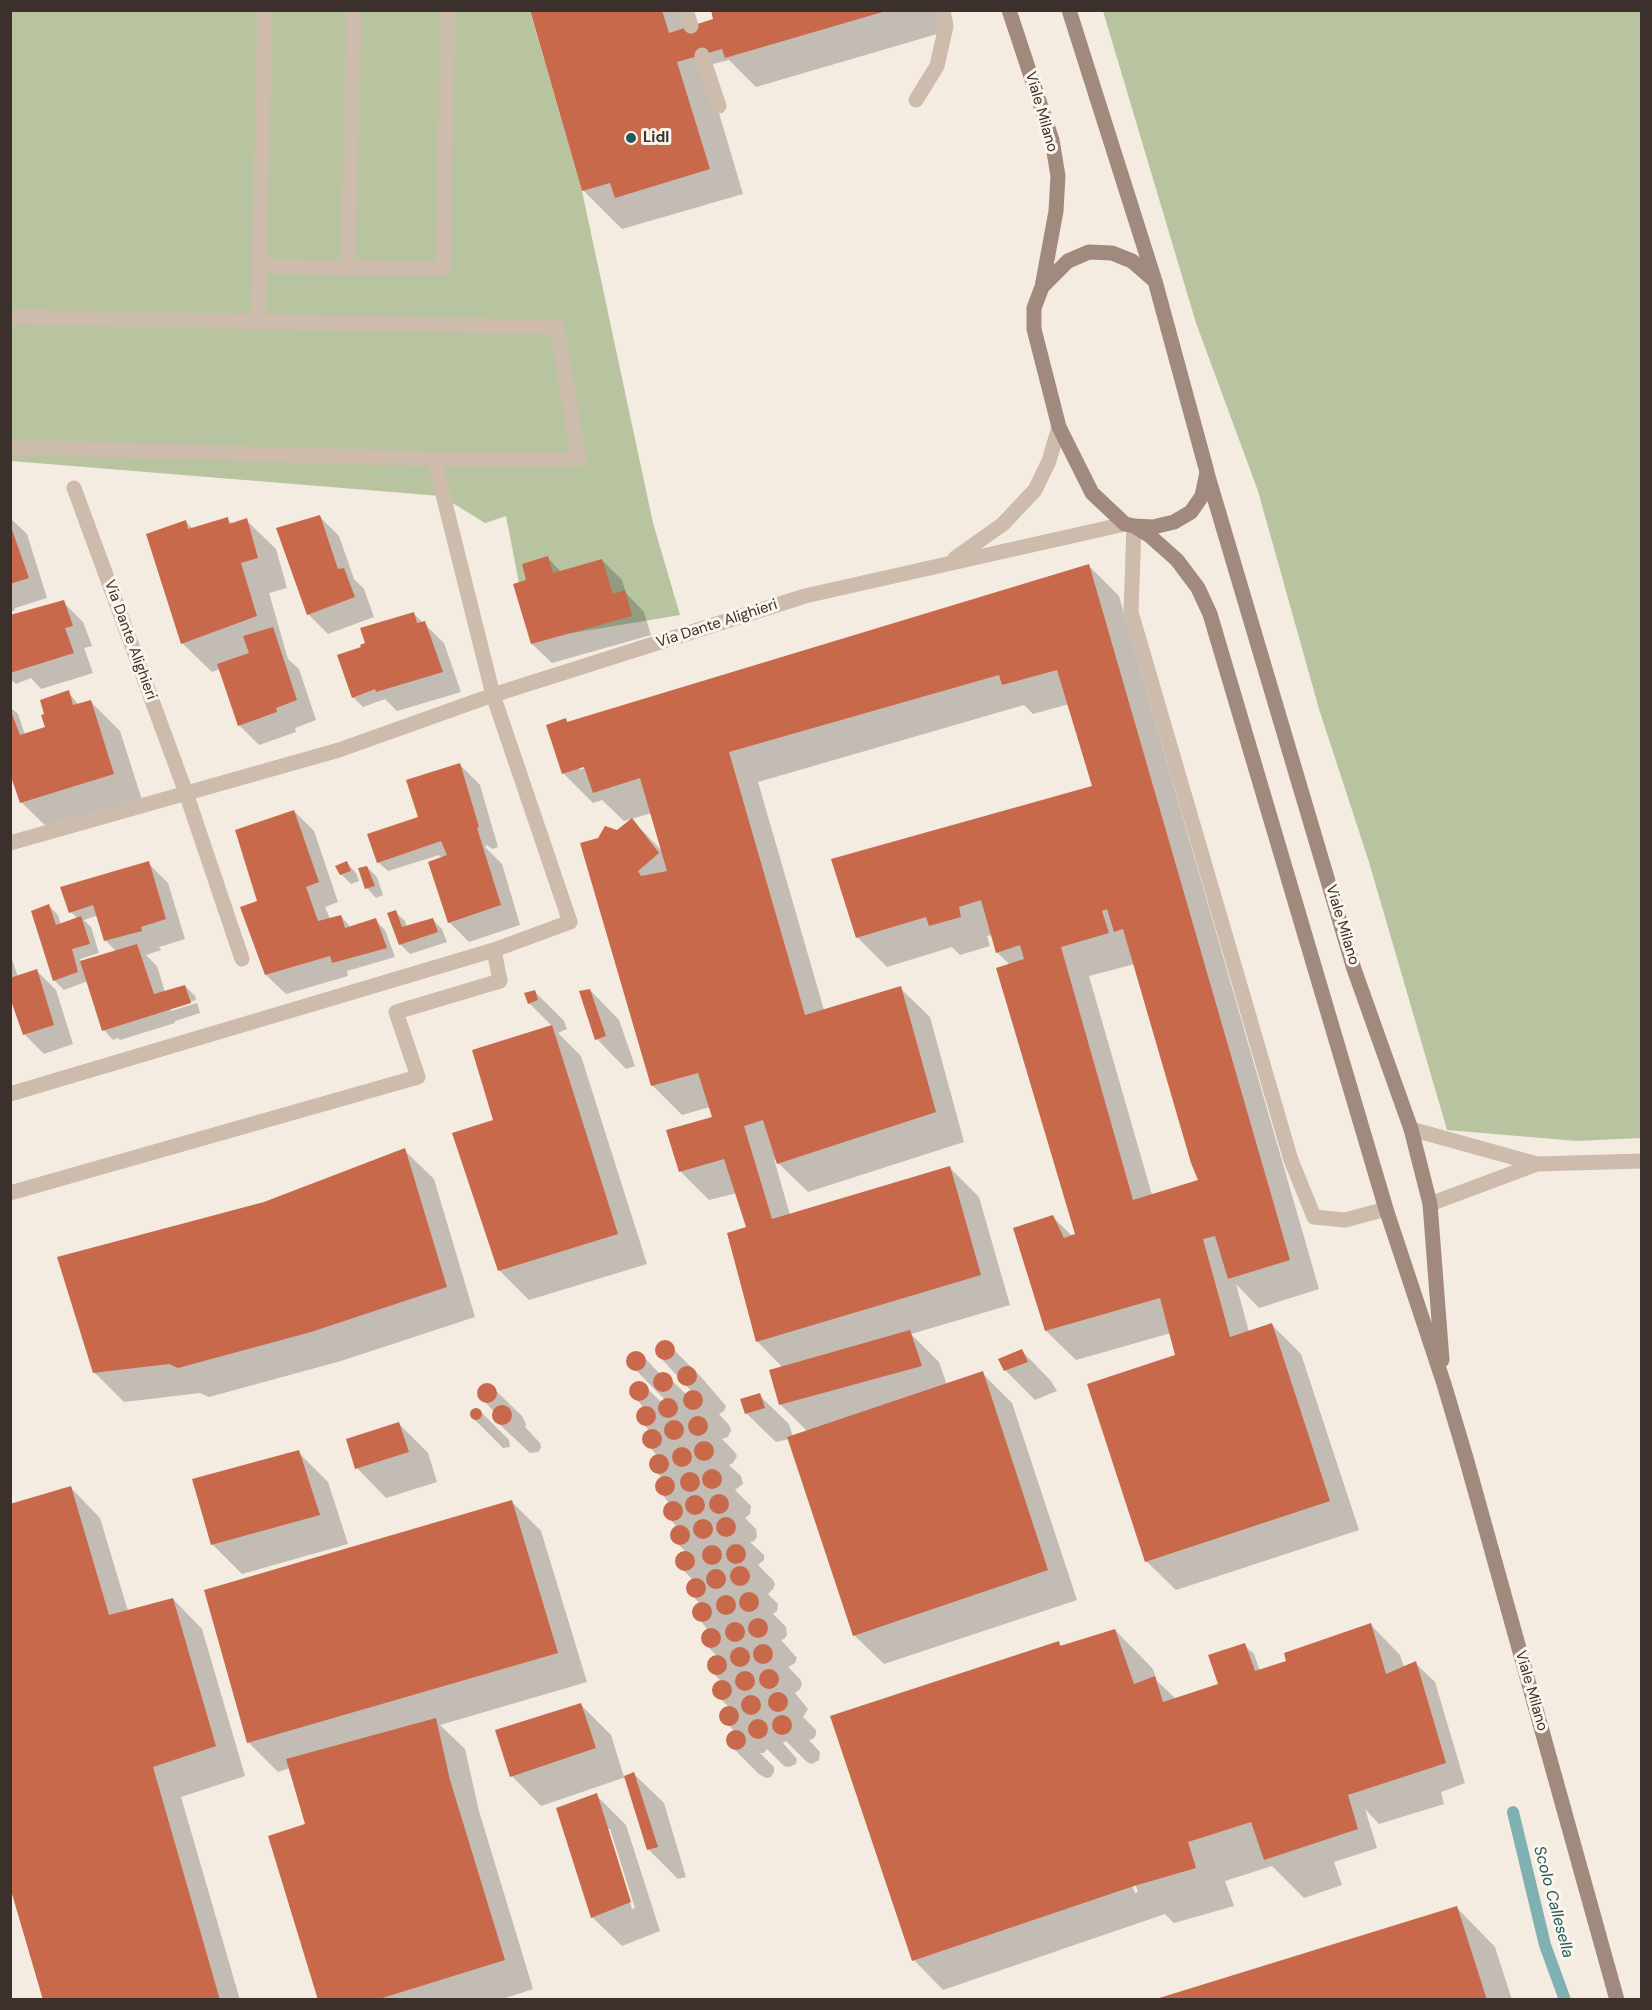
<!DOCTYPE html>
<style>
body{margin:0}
#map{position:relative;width:1652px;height:2010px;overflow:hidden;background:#f4ebe1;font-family:"DM Sans",sans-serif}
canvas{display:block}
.frame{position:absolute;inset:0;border:12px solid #3b302b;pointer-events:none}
</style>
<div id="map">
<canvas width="1652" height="2010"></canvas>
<div class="frame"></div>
</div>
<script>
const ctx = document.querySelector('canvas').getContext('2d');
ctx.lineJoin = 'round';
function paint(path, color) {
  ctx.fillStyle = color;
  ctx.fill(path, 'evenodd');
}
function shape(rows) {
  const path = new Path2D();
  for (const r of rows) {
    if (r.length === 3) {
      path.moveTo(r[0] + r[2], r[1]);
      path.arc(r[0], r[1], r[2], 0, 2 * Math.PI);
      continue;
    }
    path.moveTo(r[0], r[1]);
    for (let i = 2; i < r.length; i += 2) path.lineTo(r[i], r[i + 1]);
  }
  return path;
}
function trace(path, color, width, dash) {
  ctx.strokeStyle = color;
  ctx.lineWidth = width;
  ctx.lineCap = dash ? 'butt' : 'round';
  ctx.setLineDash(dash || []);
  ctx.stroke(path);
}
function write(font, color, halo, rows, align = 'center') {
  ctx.font = font + ' "DM Sans",sans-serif';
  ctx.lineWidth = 6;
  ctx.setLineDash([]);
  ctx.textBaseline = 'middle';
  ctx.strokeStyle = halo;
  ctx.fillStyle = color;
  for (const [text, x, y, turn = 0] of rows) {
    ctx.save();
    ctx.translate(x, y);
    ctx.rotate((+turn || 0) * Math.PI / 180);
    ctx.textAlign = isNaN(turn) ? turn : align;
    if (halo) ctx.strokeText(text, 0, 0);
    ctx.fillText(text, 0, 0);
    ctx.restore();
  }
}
const green = shape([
 [11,11,530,11,582,191,653,523,680,615,530,640,506,516,485,523,441,496,11,461],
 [1103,11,1641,11,1641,1138,1577,1141,1447,1130,1369,862,1319,709,1258,491,1196,323]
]);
const shadow = shape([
 [532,10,688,10,693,27,716,24,712,10,937,10,944,32,756,87,729,60,705,66,743,194,622,229,583,190],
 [319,516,339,536,354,579,364,589,374,617,328,634,308,614],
 [10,518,27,534,47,598,15,608,15,610,10,612],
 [227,519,233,524,246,520,276,549,287,588,269,593,288,659,299,669,316,720,295,728,296,732,259,745,239,725,220,669,212,672,182,643,185,521,193,529],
 [548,558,561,572,602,560,622,580,626,593,644,612,651,635,552,663,532,644,528,581],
 [1089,566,1119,596,1319,1289,1259,1308,1236,1284,1249,1332,1272,1325,1301,1354,1359,1530,1176,1590,1146,1561,1177,1356,1171,1333,1076,1360,1046,1331,1053,1217,1073,1237,1077,1235,1010,965,997,952,992,935,987,936,990,946,960,955,952,947,887,967,857,937,1094,787,1069,704,1033,714,1024,705,758,782,824,1010,900,988,930,1017,964,1142,808,1192,774,1159,790,1215,950,1168,979,1197,1010,1305,911,1334,939,1362,947,1385,982,1373,1012,1403,1077,1600,884,1664,854,1635,789,1439,776,1442,746,1413,759,1395,789,1424,793,1437,808,1432,780,1404,783,1368,757,1341,748,1228,737,1193,709,1200,680,1171,713,1118,710,1107,682,1115,652,1085,618,832,632,820,663,852,652,813,624,821,602,800,593,803,563,773,566,720,569,723],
 [591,766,579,770,579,767],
 [1135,964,1200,1181,1152,1195,1089,976],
 [63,602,83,622,92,646,84,648,93,673,41,689,31,678,16,684,10,679,10,616],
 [414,614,444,643,461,692,397,711,385,699,363,707,353,697,363,648],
 [68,692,79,705,90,701,120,731,143,803,51,831,21,802,10,769,10,707,18,714,25,735,47,728,47,715],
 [460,765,480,785,498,847,492,849,487,845,485,847,502,864,520,925,469,942,449,922,442,858,439,855,388,871,378,862,418,819],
 [294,811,314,831,338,902,325,907,330,919,341,916,351,928,375,920,385,930,395,957,347,971,348,976,286,994,266,975,259,902],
 [148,863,168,883,185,939,159,947,161,950,146,955,157,966,165,992,185,986,195,996,196,1000,171,1008,171,1011,197,1003,200,1013,175,1021,175,1023,120,1040,118,1038,113,1040,104,1030,88,981,64,990,54,980,49,906,58,915,61,925,78,919,71,912],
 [96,916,99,920,106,941,117,952,81,963,80,959,99,953,91,927,84,920],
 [347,863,356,873,359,881,351,884,341,874],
 [367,867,377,877,383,895,376,898,367,888],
 [395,912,405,921,407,927,432,919,442,929,447,942,410,954,400,944],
 [10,954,18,977,37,971,56,990,73,1044,44,1054,24,1034,10,993],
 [590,990,619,1020,635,1066,626,1069,597,1039],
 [534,991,564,1021,567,1029,558,1033,581,1056,647,1264,529,1300,499,1270,495,1121,552,1026,529,1003],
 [404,1150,434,1179,475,1317,341,1361,209,1397,200,1393,124,1402,94,1372,264,1204],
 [661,1343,666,1343,672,1348,702,1378,726,1406,724,1411,719,1414,729,1425,731,1430,728,1437,722,1439,734,1451,737,1456,733,1463,729,1465,741,1476,743,1484,735,1490,751,1506,750,1514,745,1518,756,1529,757,1537,754,1541,750,1542,764,1555,764,1560,758,1565,773,1580,775,1584,773,1589,768,1594,778,1604,777,1611,773,1614,786,1627,787,1635,784,1639,781,1640,797,1658,795,1663,788,1667,800,1679,802,1684,800,1689,795,1693,808,1709,803,1717,816,1730,816,1735,813,1739,809,1740,820,1752,819,1760,812,1764,807,1762,786,1741,783,1743,797,1759,796,1764,789,1767,784,1766,767,1749,764,1753,760,1753,774,1767,774,1772,771,1777,766,1778,759,1774,729,1744,727,1739,732,1732,735,1732,721,1717,722,1712,729,1707,715,1694,715,1686,722,1682,709,1669,709,1664,713,1657,718,1657,704,1643,703,1638,708,1630,695,1614,695,1609,700,1604,688,1590,689,1584,693,1580,678,1565,679,1555,687,1553,673,1539,674,1529,678,1528,666,1515,664,1510,669,1503,657,1488,659,1481,663,1479,651,1466,654,1458,658,1457,645,1441,645,1436,650,1431,639,1420,638,1415,643,1407,631,1393,632,1388,635,1384,643,1384,662,1403,666,1401,628,1362,629,1357,635,1353,641,1354,661,1375,667,1376,686,1394,692,1392,658,1355,656,1350],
 [1022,1351,1051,1381,1057,1391,1035,1400,1006,1371,1000,1360],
 [484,1386,492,1387,522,1416,526,1424,525,1427,540,1443,541,1448,538,1452,530,1453,495,1420,495,1413,479,1395,480,1390],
 [474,1409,479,1410,509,1440,510,1447,503,1448,473,1418,471,1415],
 [399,1424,428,1453,437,1482,386,1498,357,1468],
 [298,1452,328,1482,348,1544,242,1574,212,1544],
 [71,1488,100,1518,128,1611,173,1599,202,1629,245,1776,181,1797,240,2000,45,2000],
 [512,1502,541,1531,587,1682,440,1725,465,1749,479,1811,533,1989,500,2000,320,2000,307,1825,290,1768,278,1772,248,1742],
 [1371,1625,1400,1655,1404,1667,1415,1663,1435,1682,1465,1783,1441,1792,1444,1804,1379,1824,1365,1809,1377,1848,1334,1862,1342,1885,1304,1898,1272,1866,1225,1881,1234,1906,1174,1923,1165,1914,943,1990,914,1960,1059,1643,1062,1647,1115,1630,1153,1669,1157,1681,1176,1699,1220,1684,1244,1645,1254,1654,1260,1671,1288,1662],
 [1123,1858,1126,1858,1138,1892,1135,1893],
 [581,1705,611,1735,624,1777,634,1774,664,1803,686,1877,678,1879,648,1849,626,1777,541,1806,512,1776],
 [596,1795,626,1825,660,1931,622,1946,592,1917],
 [606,1829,610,1829,635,1908,632,1909],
 [1457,1908,1495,1947,1512,2000,1162,2000]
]);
const stream = shape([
 [1513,1812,1545,1945,1565,2000]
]);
const building = shape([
 [530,10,662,10,669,33,713,19,711,10,886,11,725,58,722,49,677,62,710,169,615,198,610,183,582,191],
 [320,515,338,569,344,568,355,597,307,615,276,528],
 [228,517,229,524,247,518,258,558,241,563,257,616,181,644,146,534,186,520,188,529],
 [10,524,29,578,10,584],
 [548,556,553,573,602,559,613,594,625,590,632,616,531,644,513,584,526,580,522,564],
 [1089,564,1290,1260,1228,1279,1215,1236,1203,1239,1230,1337,1272,1323,1330,1501,1145,1562,1087,1384,1175,1355,1160,1298,1045,1331,1013,1228,1053,1215,1064,1238,1075,1234,996,968,1024,959,1020,945,996,953,981,900,959,907,961,917,929,926,926,917,856,938,831,859,1092,786,1057,670,1002,685,999,675,729,752,805,1015,901,986,936,1112,777,1164,763,1120,744,1126,772,1219,950,1166,981,1275,756,1342,727,1233,746,1227,724,1159,679,1172,666,1130,712,1117,698,1073,651,1086,580,843,598,838,605,826,617,830,632,818,659,853,638,871,641,876,667,871,640,778,593,793,584,767,562,774,546,725,566,718,567,722],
 [1107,909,1114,932,1123,929,1191,1163,1198,1180,1133,1200,1061,947,1109,933,1102,911],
 [64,600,73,626,65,628,74,653,10,673,10,615],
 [414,612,417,623,425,621,443,672,376,692,375,689,352,698,337,655,361,647,360,645,365,643,360,628],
 [273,627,297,700,276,708,277,712,238,726,217,664,249,653,243,636],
 [69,690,73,705,91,700,114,774,20,803,10,774,10,709,20,735,45,727,41,715,44,714,40,700],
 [460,763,479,827,477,828,501,905,448,923,428,862,447,855,441,841,377,863,367,834,418,817,406,780],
 [294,810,319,882,306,887,318,921,341,915,345,928,376,918,387,948,332,963,330,956,265,975,240,907,257,901,235,830],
 [149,861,166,919,141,927,142,931,104,941,93,905,69,913,60,887],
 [347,861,351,871,340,875,335,866],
 [367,866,375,886,365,889,358,868],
 [49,904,56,925,81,916,90,944,72,949,78,972,53,981,31,911],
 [396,910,402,927,433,918,438,932,399,945,387,913],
 [137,944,154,994,185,985,191,1003,102,1031,80,961],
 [37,969,54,1025,23,1035,10,998,10,978],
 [590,989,606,1036,595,1040,579,991],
 [535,990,538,1000,528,1004,524,993],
 [552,1025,618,1234,498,1271,452,1133,493,1120,472,1050],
 [405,1148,447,1287,311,1332,178,1368,169,1364,93,1373,57,1257,264,1202],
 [910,1330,922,1366,779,1405,769,1370],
 [665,1350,10],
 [1022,1349,1028,1362,1004,1371,998,1359],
 [636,1361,10],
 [687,1376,10],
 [983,1371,1048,1570,853,1636,787,1437],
 [663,1382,10],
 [639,1391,10],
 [487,1393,10],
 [693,1400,10],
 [760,1393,765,1408,745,1414,740,1399],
 [668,1408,10],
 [502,1415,10],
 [646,1416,10],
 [476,1414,6],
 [698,1426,10],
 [674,1430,10],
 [399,1422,409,1452,355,1469,346,1439],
 [652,1439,10],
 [704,1451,10],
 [682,1457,10],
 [299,1450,320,1515,211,1545,192,1479],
 [659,1464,10],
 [712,1479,10],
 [690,1482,10],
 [665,1486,10],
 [71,1486,109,1615,173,1598,216,1746,153,1767,220,2000,43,2000,10,1887,10,1504],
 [719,1504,10],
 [695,1505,10],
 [512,1500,558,1653,247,1743,204,1590],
 [673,1511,10],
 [726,1527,10],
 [703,1529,10],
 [680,1535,10],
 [736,1554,10],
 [712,1555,10],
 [685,1561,10],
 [740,1576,10],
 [716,1579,10],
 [696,1588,10],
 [749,1602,10],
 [726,1605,10],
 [702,1612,10],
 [758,1628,10],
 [735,1632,10],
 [1371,1623,1386,1674,1416,1661,1446,1763,1348,1795,1358,1829,1264,1860,1251,1822,1188,1842,1196,1868,1134,1886,912,1961,830,1716,1059,1641,1060,1646,1115,1629,1134,1684,1155,1676,1163,1702,1218,1684,1208,1655,1245,1643,1255,1671,1286,1661,1284,1653],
 [711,1638,10],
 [763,1654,10],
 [740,1657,10],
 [717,1665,10],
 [769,1679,10],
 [745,1681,10],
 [722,1690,10],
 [778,1702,10],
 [751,1705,10],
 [581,1703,596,1748,510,1777,495,1730],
 [729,1716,10],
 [782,1725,10],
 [436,1718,450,1780,505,1960,376,2000,318,2000,268,1836,305,1824,286,1759],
 [758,1729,10],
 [736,1740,10],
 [634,1772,658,1847,647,1850,624,1776],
 [597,1793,631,1902,591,1918,556,1808],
 [1457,1906,1487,2000,1156,2000,1156,1999]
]);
const lane = shape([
 [686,10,691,26],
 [702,55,719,106],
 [916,100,937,66,946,26,943,10],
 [260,266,443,269,448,10],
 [348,267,354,10],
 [10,317,557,327,579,459,434,459,10,447],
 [258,321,265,10],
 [1134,526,1131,612,1291,1160,1314,1217,1345,1220,1386,1209],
 [10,1094,494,950,570,922],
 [10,1193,418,1077,396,1012,500,981,494,950]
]);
const street = shape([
 [434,459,493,695,570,922],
 [74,488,186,793,242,959],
 [955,558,1003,524,1035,490,1049,461,1059,427],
 [10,843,339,750,493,695,805,596,1125,524],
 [1411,1129,1537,1164,1642,1161],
 [1430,1204,1537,1164]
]);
const secondary = shape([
 [1009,10,1052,140,1058,176,1056,211,1042,287,1034,308,1034,329,1059,427,1092,493,1125,524,1134,526,1153,527,1174,522,1191,512,1202,496,1207,472,1155,281,1132,261,1112,253,1089,252,1068,261,1042,287],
 [1069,10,1154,278],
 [1207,473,1354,969,1411,1129,1430,1204,1442,1360],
 [1134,526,1150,536,1177,560,1198,588,1210,614,1386,1209,1444,1384,1466,1458,1617,2000]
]);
const markers = [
 [631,138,6,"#1f5a5e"]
];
const streetNames = [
 ["Viale Milano",1041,112,74],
 ["Via Dante Alighieri",717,624,-18],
 ["Via Dante Alighieri",130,640,70],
 ["Viale Milano",1342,925,73],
 ["Viale Milano",1531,1691,74]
];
const poiNames = [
 ["Lidl",643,138]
];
const waterNames = [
 ["Scolo Callesella",1553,1902,75]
];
paint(green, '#b8c4a0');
paint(shadow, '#0003');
trace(stream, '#7fb0b2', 12);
paint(building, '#c8694b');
trace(lane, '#cdbbac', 15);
trace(street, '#cdbbac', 15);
trace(secondary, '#a18a7d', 15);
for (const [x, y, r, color] of markers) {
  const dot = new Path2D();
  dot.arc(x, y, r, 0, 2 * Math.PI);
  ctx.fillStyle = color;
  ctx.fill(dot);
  trace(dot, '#fbf5ee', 2);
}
write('15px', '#3b302b', '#fbf5ee', streetNames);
write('bold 15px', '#3b302b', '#fbf5ee', poiNames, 'left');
write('italic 16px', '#1f5a5e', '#fbf5ee', waterNames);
</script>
